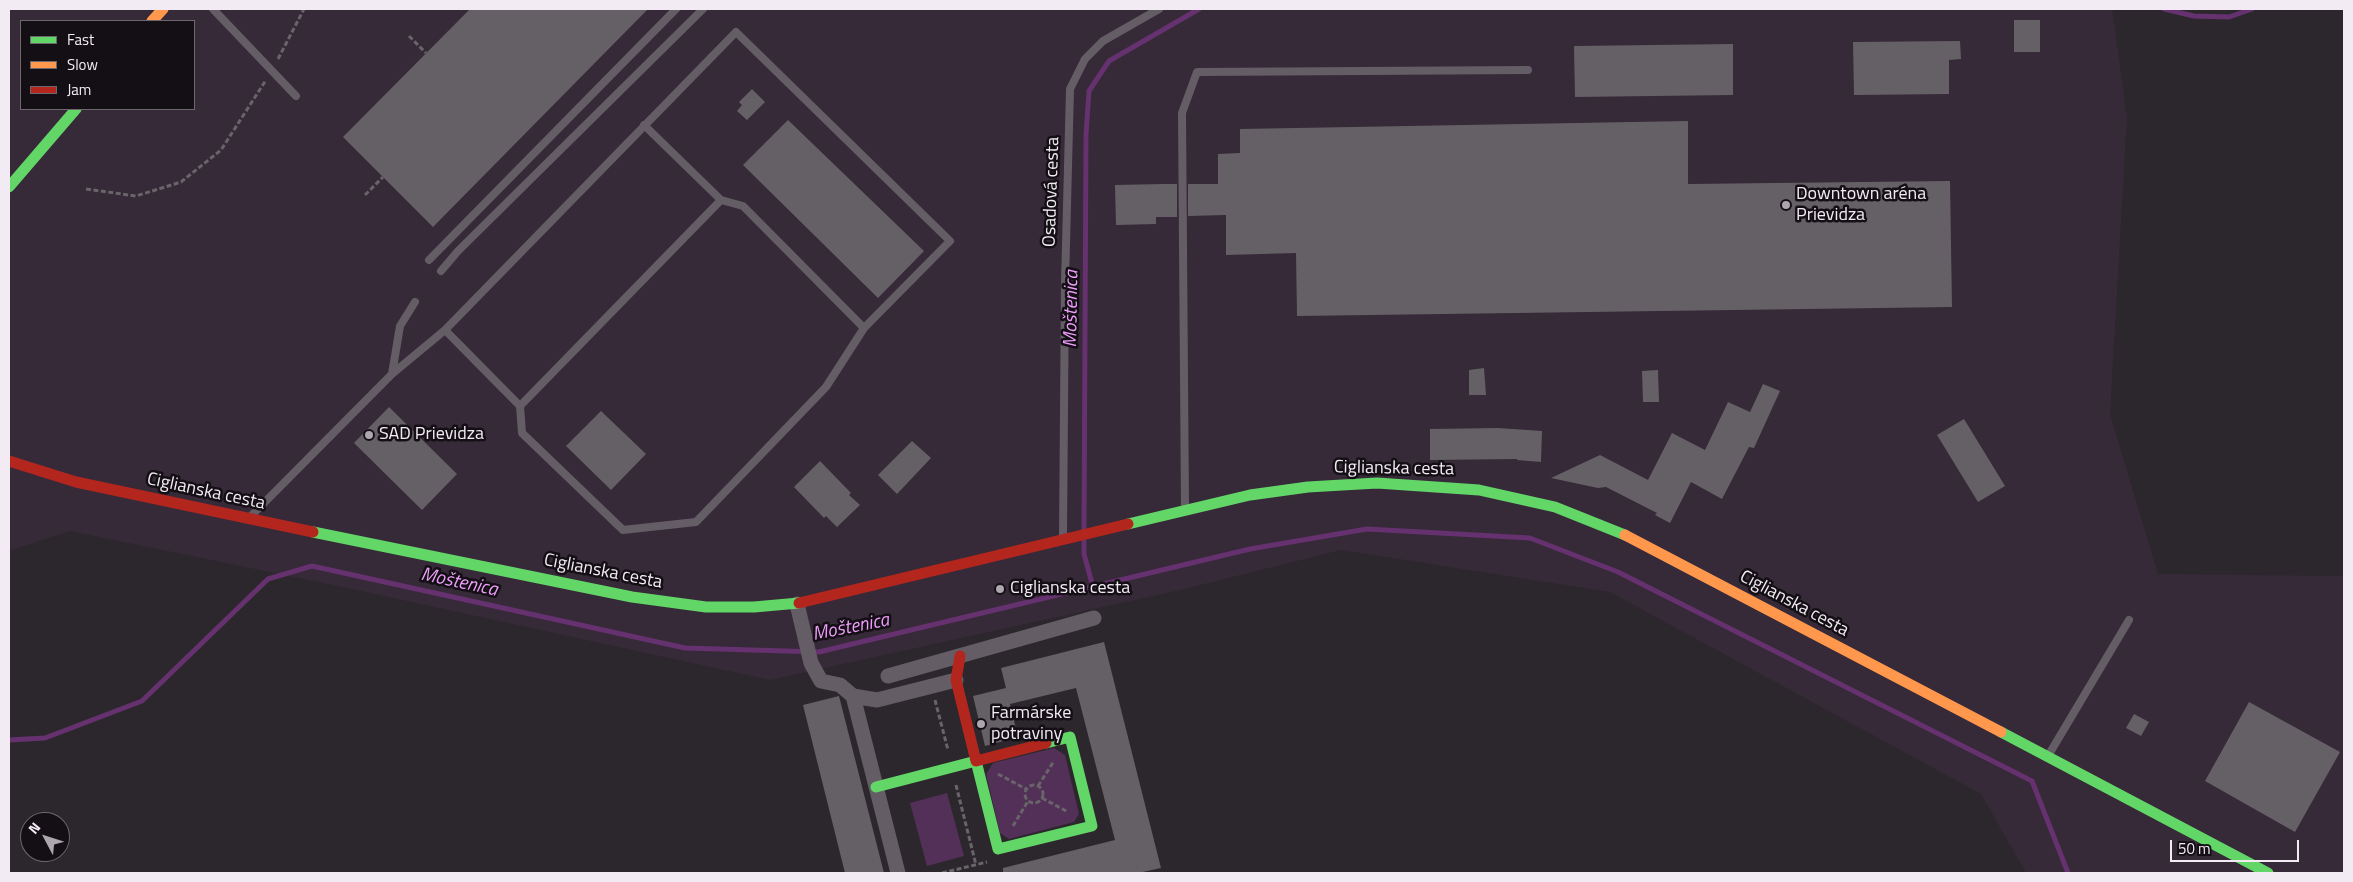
<!DOCTYPE html>
<meta charset="utf-8">
<style>
body{margin:0}
#map{position:relative;width:2353px;height:882px;overflow:hidden;background:#2c272d;font-family:"Titillium Web",sans-serif}
canvas{display:block}
.frame{position:absolute;inset:0;border:10px solid #f2ebf3;pointer-events:none}
.legend{position:absolute;left:20px;top:20px;width:175px;height:90px;box-sizing:border-box;background:#140f15;border:1px solid #6d676e;margin:0;padding:6px 9px;list-style:none;font-size:15px;color:#f2ebf3}
.legend li{display:flex;align-items:center;gap:10px;height:25px}
.legend b{width:25px;border:1px solid #6d676e}
.north{position:absolute;left:20px;top:812px;width:50px;height:50px;box-sizing:border-box;background:#140f15;border:1px solid #6d676e;border-radius:50%;rotate:310deg;font-size:14px;font-weight:700;line-height:20px;text-align:center;color:#f2ebf3}
.north::after{content:'';display:block;margin:auto;width:18px;height:22px;background:#ada6ae;clip-path:polygon(50% 0,100% 100%,50% 72%,0 100%)}
.scale{position:absolute;left:2170px;top:840px;width:129px;height:22px;box-sizing:border-box;border:2px solid #f2ebf3;border-top:0;padding-left:6px;font-size:15px;line-height:18px;white-space:nowrap;color:#f2ebf3;-webkit-text-stroke:4px #140f15;paint-order:stroke}
</style>
<div id="map">
<canvas width="2353" height="882"></canvas>
<div class="frame"></div>
<ul class="legend">
<li><b style="height:6px;background:#63d668"></b>Fast</li>
<li><b style="height:6px;background:#ff974d"></b>Slow</li>
<li><b style="height:6px;background:#b3261e"></b>Jam</li>
</ul>
<div class="north">N</div>
<div class="scale">50 m</div>
</div>
<script>
const ctx = document.querySelector('canvas').getContext('2d');
ctx.lineJoin = 'round';
function paint(path, color) {
  ctx.fillStyle = color;
  ctx.fill(path, 'evenodd');
}
function shape(rows) {
  const path = new Path2D();
  for (const r of rows) {
    if (r.length === 3) {
      path.moveTo(r[0] + r[2], r[1]);
      path.arc(r[0], r[1], r[2], 0, 2 * Math.PI);
      continue;
    }
    path.moveTo(r[0], r[1]);
    for (let i = 2; i < r.length; i += 2) path.lineTo(r[i], r[i + 1]);
  }
  return path;
}
function trace(path, color, width, dash) {
  ctx.strokeStyle = color;
  ctx.lineWidth = width;
  ctx.lineCap = dash ? 'butt' : 'round';
  ctx.setLineDash(dash || []);
  ctx.stroke(path);
}
function write(font, color, halo, rows, align = 'center') {
  ctx.font = font + ' "Titillium Web",sans-serif';
  ctx.lineWidth = 5;
  ctx.setLineDash([]);
  ctx.textBaseline = 'middle';
  ctx.strokeStyle = halo;
  ctx.fillStyle = color;
  for (const [text, x, y, turn = 0] of rows) {
    ctx.save();
    ctx.translate(x, y);
    ctx.rotate((+turn || 0) * Math.PI / 180);
    ctx.textAlign = isNaN(turn) ? turn : align;
    if (halo) ctx.strokeText(text, 0, 0);
    ctx.fillText(text, 0, 0);
    ctx.restore();
  }
}
const built = shape([
 [9,9,2112,9,2127,117,2110,414,2158,574,2344,576,2344,873,2026,873,1981,794,1610,592,1341,550,1176,591,770,680,343,587,70,531,9,551],
 [21,21,194,21,194,109,21,109]
]);
const green = shape([
 [1054,748,1065,755,1079,814,1074,822,1009,839,1000,833,986,774,993,763],
 [947,793,964,856,927,866,910,803]
]);
const stream = shape([
 [2164,9,2194,16,2229,17,2252,9],
 [1084,530,1086,135,1089,91,1109,61,1199,9],
 [1084,541,1084,554,1093,587],
 [9,740,45,738,142,701,268,579,312,566,685,648,819,652,1250,549,1367,529,1530,538,1618,572,2032,781,2068,873]
]);
const building = shape([
 [470,9,648,9,433,227,343,137],
 [2014,20,2040,20,2040,52,2014,52],
 [1960,41,1961,59,1949,60,1949,94,1854,95,1853,42],
 [1733,44,1733,95,1575,97,1574,46],
 [752,89,765,102,747,120,737,111,742,105,739,102],
 [788,120,924,251,878,298,743,165],
 [1688,121,1688,184,1950,181,1952,307,1297,316,1296,253,1226,255,1226,215,1188,216,1188,184,1218,184,1218,154,1240,153,1240,129],
 [1163,184,1177,184,1177,217,1156,217,1156,224,1116,225,1115,185],
 [1484,368,1486,395,1469,395,1469,370],
 [1658,370,1659,402,1643,402,1642,371],
 [1763,384,1780,391,1754,448,1749,447,1722,499,1691,482,1670,523,1655,515,1657,513,1606,487,1598,488,1551,478,1600,455,1648,480,1672,433,1705,450,1728,402,1750,412],
 [389,407,457,474,422,510,354,443],
 [601,411,646,454,611,490,566,446],
 [1964,419,2005,486,1978,502,1937,435],
 [1498,428,1542,431,1541,462,1517,460,1517,459,1430,460,1430,429],
 [912,441,931,458,897,494,878,475],
 [820,461,851,493,849,495,860,505,837,527,826,516,824,518,794,487],
 [1104,642,1161,868,1138,873,1003,873,1003,868,1115,840,1076,688,1010,704,1018,737,985,746,973,696,1006,688,1001,668],
 [839,696,884,873,845,873,803,705],
 [2249,702,2340,752,2295,832,2205,781],
 [2134,714,2149,722,2141,736,2126,728]
]);
const path = shape([
 [409,36,426,53],
 [278,59,304,9],
 [86,189,136,196,181,182,221,150,266,80],
 [365,195,383,177],
 [935,700,948,750],
 [998,774,1026,789],
 [956,785,976,865],
 [1034,794,9],
 [1038,786,1054,761],
 [1042,798,1068,812],
 [1013,826,1028,801],
 [942,873,987,862]
]);
const lane = shape([
 [213,9,296,96],
 [644,125,721,200,743,206,864,328],
 [429,260,676,9],
 [441,271,458,251,703,9],
 [392,374,445,330,736,32,950,241,864,328,826,387,696,522,623,530,522,433,520,406,445,330],
 [520,406,721,200],
 [1185,508,1182,113,1197,72,1528,70],
 [251,516,392,374,400,326,415,302],
 [1063,538,1065,283,1070,89,1085,59,1103,41,1159,9],
 [2048,756,2129,620]
]);
const street = shape([
 [797,604,811,663,821,681,840,685,853,696,898,873],
 [888,676,1094,618],
 [853,696,877,700,956,680]
]);
const fast = shape([
 [9,187,76,109],
 [1128,524,1250,495,1308,487,1377,483,1479,490,1555,507,1625,535],
 [313,532,632,597,706,607,754,607,799,603],
 [2001,732,2268,873],
 [876,787,976,761,998,849,1092,826,1070,737,1046,743]
]);
const slow = shape([
 [152,21,163,9],
 [1625,535,2001,732]
]);
const jam = shape([
 [9,461,76,482,313,532],
 [799,603,1128,524],
 [960,656,956,680,976,761,1046,743]
]);
const markers = [
 [1786,205,5,"#ada6ae"],
 [369,435,5,"#ada6ae"],
 [1000,589,5,"#ada6ae"],
 [981,724,5,"#ada6ae"]
];
const streetNames = [
 ["Osadová cesta",1052,192,-88],
 ["Ciglianska cesta",1394,469,1],
 ["Ciglianska cesta",206,492,12],
 ["Ciglianska cesta",603,572,11],
 ["Ciglianska cesta",1794,604,28]
];
const poiNames = [
 ["Downtown aréna",1796,195],
 ["Prievidza",1796,216],
 ["SAD Prievidza",379,435],
 ["Ciglianska cesta",1010,589],
 ["Farmárske",991,714],
 ["potraviny",991,735]
];
const waterNames = [
 ["Moštenica",1072,309,-89],
 ["Moštenica",459,583,12],
 ["Moštenica",851,628,-11]
];
paint(built, '#362938');
paint(green, '#523057');
trace(stream, '#65316e', 5);
paint(building, '#656066');
trace(path, '#69636a', 3, [5, 2.5]);
trace(lane, '#645d65', 8);
trace(street, '#645d65', 15);
trace(fast, '#63d668', 11);
trace(slow, '#ff974d', 11);
trace(jam, '#b3261e', 11);
for (const [x, y, r, color] of markers) {
  const dot = new Path2D();
  dot.arc(x, y, r, 0, 2 * Math.PI);
  ctx.fillStyle = color;
  ctx.fill(dot);
  trace(dot, '#140f15', 2);
}
write('18px', '#f2ebf3', '#140f15', streetNames);
write('18px', '#f2ebf3', '#140f15', poiNames, 'left');
write('italic 19px', '#ed9efa', '#140f15', waterNames);
</script>
